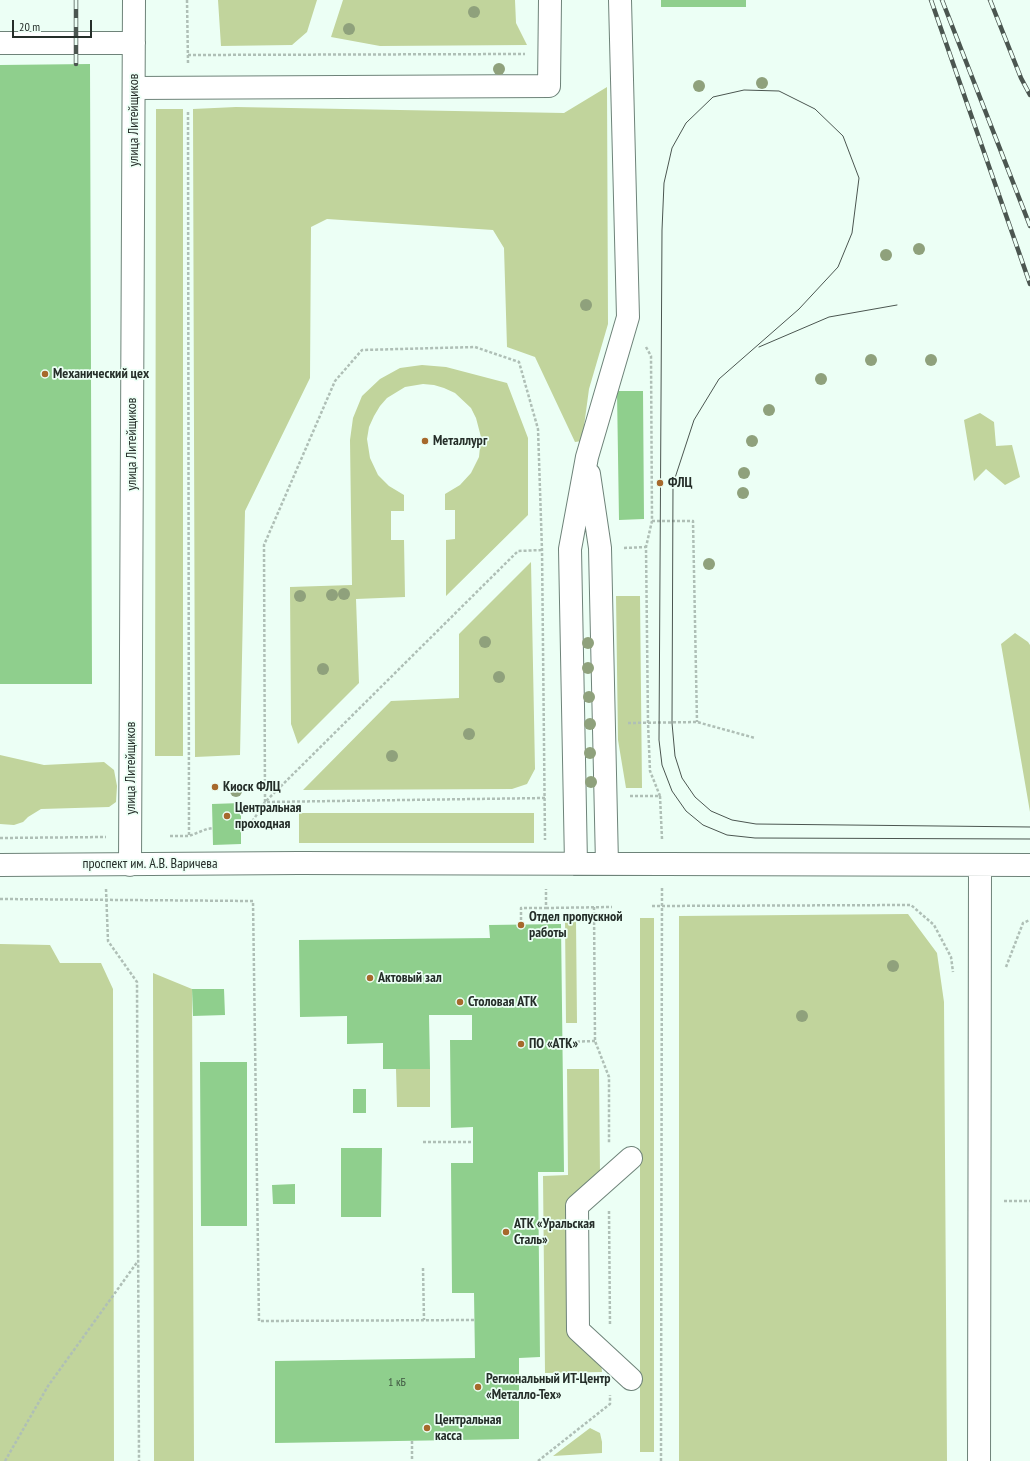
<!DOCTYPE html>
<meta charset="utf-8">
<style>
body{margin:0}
#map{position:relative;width:1030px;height:1461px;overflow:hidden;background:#ecfff5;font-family:"PT Sans Narrow",sans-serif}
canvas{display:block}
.scale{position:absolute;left:12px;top:20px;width:80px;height:18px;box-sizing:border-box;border:2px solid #252e29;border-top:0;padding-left:5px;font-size:12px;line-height:14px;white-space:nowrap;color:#252e29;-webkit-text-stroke:3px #ecfff5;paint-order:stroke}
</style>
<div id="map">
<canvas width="1030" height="1461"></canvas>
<div class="scale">20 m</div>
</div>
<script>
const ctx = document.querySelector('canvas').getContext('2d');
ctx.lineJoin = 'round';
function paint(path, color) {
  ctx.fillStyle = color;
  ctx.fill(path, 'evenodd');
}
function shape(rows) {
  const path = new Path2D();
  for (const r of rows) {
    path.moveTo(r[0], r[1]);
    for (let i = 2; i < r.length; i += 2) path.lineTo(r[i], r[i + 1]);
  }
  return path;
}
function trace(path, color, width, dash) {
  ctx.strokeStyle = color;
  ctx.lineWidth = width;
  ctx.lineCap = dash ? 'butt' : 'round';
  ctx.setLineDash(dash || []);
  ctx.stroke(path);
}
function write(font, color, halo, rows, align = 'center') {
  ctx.font = font + ' "PT Sans Narrow",sans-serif';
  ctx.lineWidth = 3.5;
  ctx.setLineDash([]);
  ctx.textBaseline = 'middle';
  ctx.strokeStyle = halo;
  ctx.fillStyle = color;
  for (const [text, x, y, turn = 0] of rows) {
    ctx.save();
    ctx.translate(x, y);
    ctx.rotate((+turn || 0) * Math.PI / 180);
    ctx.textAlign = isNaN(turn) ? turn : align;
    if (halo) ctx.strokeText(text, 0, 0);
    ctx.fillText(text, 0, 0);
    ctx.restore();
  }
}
const green = shape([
 [218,0,317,0,307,32,292,45,221,46],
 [343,0,515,0,516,23,527,45,380,46,331,37],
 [607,87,608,324,589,389,582,441,575,442,535,357,507,347,504,248,493,230,327,219,311,227,310,378,245,511,240,755,195,757,193,109,236,107,564,113],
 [156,109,183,109,183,756,155,756],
 [422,365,446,367,507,383,528,438,528,515,446,596,446,540,455,539,455,510,445,510,445,494,460,485,471,473,479,457,481,437,476,418,471,408,455,393,444,388,434,385,423,384,405,387,387,398,380,406,374,416,369,427,367,439,370,458,378,475,389,486,404,495,404,511,391,511,391,540,404,540,405,597,356,599,359,683,298,744,291,724,290,587,352,585,350,440,353,418,362,396,380,379,400,368],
 [980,413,994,422,996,446,1012,445,1020,477,1005,485,986,469,974,481,964,420],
 [531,562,535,769,527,784,512,789,303,790,391,701,459,698,459,634],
 [616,596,640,596,642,788,626,788,618,740],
 [1015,633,1028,642,1030,645,1030,812,1001,644],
 [0,755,44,765,104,762,114,770,117,786,116,802,109,807,41,809,28,817,23,822,14,825,0,824],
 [299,813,534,813,534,843,299,843],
 [908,914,937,953,944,1002,947,1461,679,1461,679,916],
 [640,918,654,918,654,1452,640,1452],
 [565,920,576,920,577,1023,566,1023],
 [0,944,50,945,60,963,101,963,113,989,114,1461,0,1461],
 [153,973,192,989,194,1461,154,1461],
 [396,1069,430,1069,430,1107,397,1107],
 [567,1069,599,1069,600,1176,569,1203,571,1333,601,1361,602,1372,545,1373,543,1176,568,1175],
 [590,1428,600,1433,602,1442,602,1453,553,1456]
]);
const building = shape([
 [661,0,746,0,746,7,661,7],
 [90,64,92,684,0,684,0,65],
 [617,391,643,391,644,519,619,520],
 [241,803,241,844,213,845,212,804],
 [561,924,564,1172,538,1172,540,1357,519,1358,519,1439,275,1443,275,1361,475,1358,474,1293,452,1293,451,1163,473,1163,473,1127,451,1128,450,1040,472,1040,472,1015,429,1015,430,1069,383,1069,383,1043,347,1044,347,1016,300,1017,299,940,490,938,489,925],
 [192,989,224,989,225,1015,193,1016],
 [200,1062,247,1062,247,1226,201,1226],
 [353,1089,366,1089,366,1113,353,1113],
 [341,1148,382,1148,381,1217,341,1217],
 [295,1184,295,1204,273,1204,272,1185]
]);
const path = shape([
 [187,0,188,63],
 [188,55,525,54],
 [188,112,189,836],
 [646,347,651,356,652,521,646,547,648,723,650,771,660,796],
 [652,521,693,521,697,722],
 [624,548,646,547],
 [628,723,697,722,755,738],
 [630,796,660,796,662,839],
 [545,798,265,802,264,545,335,381,362,350,475,347,519,362,538,429,542,550,545,840],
 [241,828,248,828,265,802,518,551,542,550],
 [170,836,189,836,207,829,213,828],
 [0,838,106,837],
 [106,889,108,941,137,982,139,1461],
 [0,899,253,901,259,1321,475,1320],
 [652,906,911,905,934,925,951,957,953,972],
 [594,907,595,1041,609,1077,609,1144],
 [546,908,612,907],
 [521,925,521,908,546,908,546,889],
 [1006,967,1023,923,1030,920],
 [562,1042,595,1041],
 [423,1142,473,1142],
 [1004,1201,1030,1201],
 [609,1211,610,1326],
 [423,1268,424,1320],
 [412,1441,412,1461],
 [5,1461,48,1386,138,1261],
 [538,1461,610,1404,610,1395],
 [661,1461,662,888]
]);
const minor = shape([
 [0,43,134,43],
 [134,88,549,86,550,0],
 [589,474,600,548,607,864],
 [576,864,570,549,587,457,628,317,620,0],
 [0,865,299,863,1030,865],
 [130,865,134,0],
 [631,1158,577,1206,578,1330,631,1379],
 [979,1461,980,865]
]);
const tram = shape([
 [759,347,829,317,897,305],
 [1030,827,756,824,732,820,711,811,695,797,682,778,675,756,672,723,673,484,694,420,719,379,799,309,838,267,852,233,859,178,843,136,815,109,779,91,744,90,713,97,686,123,672,148,664,183,662,230,659,740,662,765,672,791,686,811,703,825,727,835,755,838,1030,839]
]);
const rail = shape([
 [76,0,76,64],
 [931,0,1030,284],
 [942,0,1030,226],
 [990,0,1021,78,1030,95]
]);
const trees = [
 [474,12],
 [349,29],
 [499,69],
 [762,83],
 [699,86],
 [919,249],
 [886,255],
 [586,305],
 [871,360],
 [931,360],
 [821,379],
 [769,410],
 [752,441],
 [744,473],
 [743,493],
 [709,564],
 [344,594],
 [332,595],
 [300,596],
 [485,642],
 [588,643],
 [588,668],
 [323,669],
 [499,677],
 [589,697],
 [590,724],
 [469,734],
 [590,753],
 [392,756],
 [591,782],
 [236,791],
 [893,966],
 [802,1016]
];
const markers = [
 [45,374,4,"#a6692c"],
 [425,441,4,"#a6692c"],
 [660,483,4,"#a6692c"],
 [215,787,4,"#a6692c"],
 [227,816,4,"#a6692c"],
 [521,925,4,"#a6692c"],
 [370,978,4,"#a6692c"],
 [460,1002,4,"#a6692c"],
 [521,1044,4,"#a6692c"],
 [506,1232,4,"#a6692c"],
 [478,1387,4,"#a6692c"],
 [427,1428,4,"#a6692c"]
];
const numberNames = [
 ["1 кБ",397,1383]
];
const streetNames = [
 ["улица Литейщиков",134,120,-90],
 ["улица Литейщиков",132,444,-90],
 ["улица Литейщиков",131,768,-90],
 ["проспект им. А.В. Варичева",150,864]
];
const poiNames = [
 ["Механический цех",53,374],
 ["Металлург",433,441],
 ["ФЛЦ",668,483],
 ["Киоск ФЛЦ",223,787],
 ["Центральная",235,808],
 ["проходная",235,824],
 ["Отдел пропускной",529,917],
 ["работы",529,933],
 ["Актовый зал",378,978],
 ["Столовая АТК",468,1002],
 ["ПО «АТК»",529,1044],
 ["АТК «Уральская",514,1224],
 ["Сталь»",514,1240],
 ["Региональный ИТ-Центр",486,1379],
 ["«Металло-Тех»",486,1395],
 ["Центральная",435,1420],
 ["касса",435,1436]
];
paint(green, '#c1d49c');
paint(building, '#8fcf8d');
trace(minor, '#6e8379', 24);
trace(path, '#afbfb6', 2.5, [3, 2]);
trace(minor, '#fff', 22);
trace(tram, '#4b5650', 1);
trace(rail, '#4b5650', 4.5);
trace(rail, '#ecfff5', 3, [9]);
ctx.fillStyle = '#8fa17c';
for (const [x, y] of trees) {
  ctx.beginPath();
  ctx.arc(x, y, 6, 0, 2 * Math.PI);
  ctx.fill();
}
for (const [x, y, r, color] of markers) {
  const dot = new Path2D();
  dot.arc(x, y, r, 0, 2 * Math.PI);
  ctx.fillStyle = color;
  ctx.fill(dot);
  trace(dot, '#ecfff5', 1.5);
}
write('12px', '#405642', null, numberNames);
write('14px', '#252e29', '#ecfff5', streetNames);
write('bold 14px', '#252e29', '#ecfff5', poiNames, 'left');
</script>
